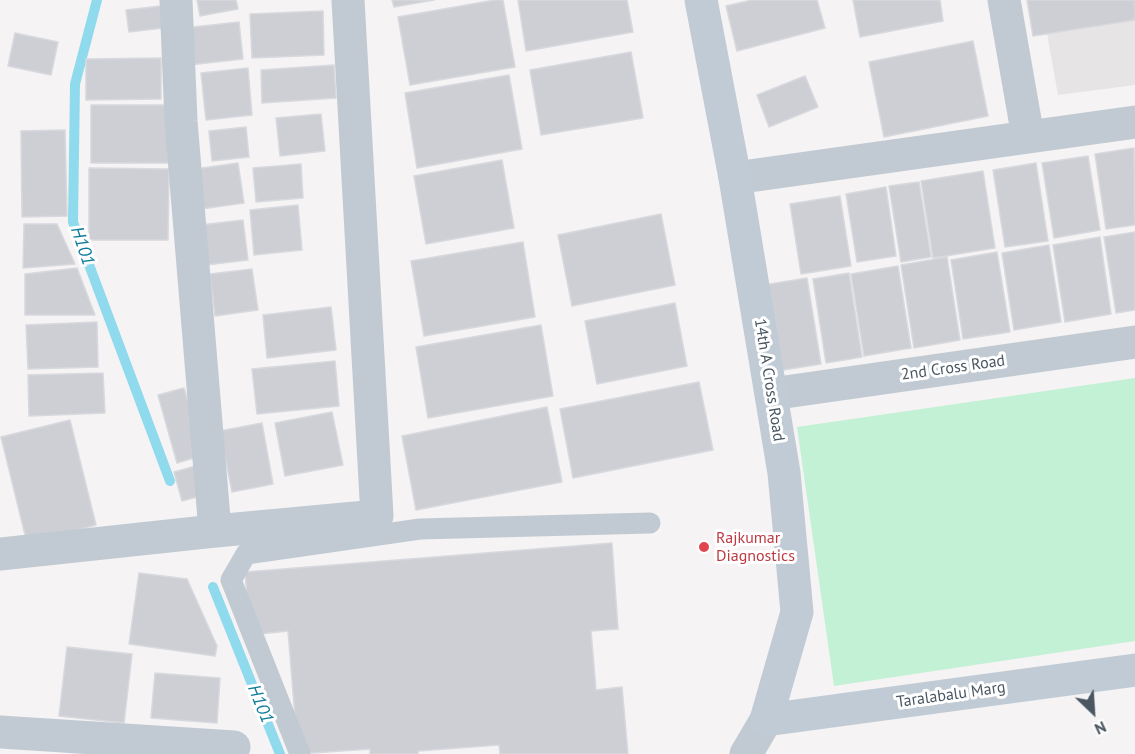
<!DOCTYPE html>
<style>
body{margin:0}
#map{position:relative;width:1135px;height:754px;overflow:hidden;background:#f5f3f3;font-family:"PT Sans",sans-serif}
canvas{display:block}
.north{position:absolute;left:1063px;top:682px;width:60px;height:60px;-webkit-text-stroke:4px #fff;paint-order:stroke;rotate:155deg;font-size:16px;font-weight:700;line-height:24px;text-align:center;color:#4a5661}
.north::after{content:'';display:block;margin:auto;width:21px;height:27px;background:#4a5661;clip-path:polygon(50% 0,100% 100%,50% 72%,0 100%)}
</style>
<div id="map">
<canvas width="1135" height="754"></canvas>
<div class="north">N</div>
</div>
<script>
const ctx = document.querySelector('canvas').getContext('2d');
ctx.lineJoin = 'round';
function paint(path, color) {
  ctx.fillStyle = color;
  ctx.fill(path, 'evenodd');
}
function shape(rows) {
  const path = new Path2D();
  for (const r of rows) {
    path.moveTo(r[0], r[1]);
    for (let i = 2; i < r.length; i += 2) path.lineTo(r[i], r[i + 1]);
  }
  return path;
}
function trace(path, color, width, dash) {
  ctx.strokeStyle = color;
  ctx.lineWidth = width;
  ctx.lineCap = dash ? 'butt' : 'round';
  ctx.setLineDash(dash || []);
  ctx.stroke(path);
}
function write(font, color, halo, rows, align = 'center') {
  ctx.font = font + ' "PT Sans",sans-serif';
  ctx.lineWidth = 6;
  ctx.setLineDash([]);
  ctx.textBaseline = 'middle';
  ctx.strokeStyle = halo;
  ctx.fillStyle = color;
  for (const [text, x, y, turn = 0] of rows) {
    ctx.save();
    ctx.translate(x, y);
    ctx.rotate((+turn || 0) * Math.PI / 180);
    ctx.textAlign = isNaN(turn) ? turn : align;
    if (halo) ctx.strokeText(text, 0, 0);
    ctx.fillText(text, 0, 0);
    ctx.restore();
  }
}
const education = shape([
 [1041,0,1135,0,1135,85,1058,95]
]);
const green = shape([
 [1135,378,1135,641,834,686,797,427]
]);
const stream = shape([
 [97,0,75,84,73,222,170,481],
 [213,587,280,754]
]);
const building = shape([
 [197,0,236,0,238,9,200,16,197,0],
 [392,0,434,0,394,7,392,0],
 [495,0,503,0,515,67,410,85,398,17,495,0],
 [518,0,627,0,633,32,526,51,518,0],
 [752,0,817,0,825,28,737,51,726,6,752,0],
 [853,0,940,0,943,21,860,37,853,0],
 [1027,0,1135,0,1135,20,1033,36,1027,0],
 [161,6,163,28,129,32,126,10,161,6],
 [323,11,324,55,252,58,250,14,323,11],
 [239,22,243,59,189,65,184,28,239,22],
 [15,33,58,42,51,75,8,66,15,33],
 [973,41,988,116,884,137,869,62,973,41],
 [631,52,643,118,541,135,530,70,631,52],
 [161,58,161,99,86,100,86,59,161,58],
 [334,65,336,98,262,103,261,70,334,65],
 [248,68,252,115,206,120,201,73,248,68],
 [509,75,522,149,417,168,405,93,509,75],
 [805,76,818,107,769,127,757,95,805,76],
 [91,105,170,105,169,163,91,163,91,105],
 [321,114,325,151,280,156,276,118,321,114],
 [246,127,249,157,212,161,209,131,246,127],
 [65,130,67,216,22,217,21,131,65,130],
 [1134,148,1135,225,1106,229,1095,154,1134,148],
 [1088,156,1100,230,1054,238,1042,163,1088,156],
 [502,160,514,228,426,244,414,176,502,160],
 [238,163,244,203,201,209,195,169,238,163],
 [1036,163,1048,241,1005,247,993,170,1036,163],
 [301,164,303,198,256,202,253,168,301,164],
 [89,168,169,169,168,240,89,240,89,168],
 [983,171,995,248,933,258,921,181,983,171],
 [919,182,931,257,901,262,889,186,919,182],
 [886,187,896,256,857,262,846,194,886,187],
 [840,196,851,266,801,274,790,204,840,196],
 [298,205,302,250,254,255,250,210,298,205],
 [661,214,675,285,572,306,558,235,661,214],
 [243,220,248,260,206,265,201,225,243,220],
 [24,224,57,224,75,264,23,268,24,224],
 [1135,232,1135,310,1116,313,1104,237,1135,232],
 [1100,237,1111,314,1065,322,1053,245,1100,237],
 [523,242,535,317,424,336,411,261,523,242],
 [1049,245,1061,322,1014,330,1002,253,1049,245],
 [997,252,1010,332,963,339,951,260,997,252],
 [947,257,960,340,914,348,901,265,947,257],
 [898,266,911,348,864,356,851,274,898,266],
 [77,268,95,315,25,315,25,274,77,268],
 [252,269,258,310,215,316,210,274,252,269],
 [849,273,862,357,826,363,813,279,849,273],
 [807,278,821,364,777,371,764,285,807,278],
 [675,303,687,366,597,384,585,321,675,303],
 [331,307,336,350,267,358,263,315,331,307],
 [97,322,98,367,28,369,26,325,97,322],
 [541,325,553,396,428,418,416,347,541,325],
 [335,361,339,406,257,414,252,369,335,361],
 [103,373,105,413,29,416,28,375,103,373],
 [699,382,713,450,573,478,560,409,699,382],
 [184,388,204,455,177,463,158,395,184,388],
 [547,407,562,482,416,510,402,436,547,407],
 [332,412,343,465,285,476,275,423,332,412],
 [70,420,96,525,27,543,1,437,70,420],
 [262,423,273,484,232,492,220,431,262,423],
 [196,466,204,495,182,501,174,472,196,466],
 [612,543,618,629,591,631,596,690,622,687,628,754,500,754,499,745,418,751,418,754,370,754,370,749,298,754,288,631,250,635,245,572,612,543],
 [139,573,187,579,217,646,215,656,129,644,139,573],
 [67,647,132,654,124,723,59,716,67,647],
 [155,673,220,678,217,723,151,718,155,673]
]);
const lane = shape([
 [300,754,231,580,246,554,420,529,650,523]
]);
const street = shape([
 [176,0,181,121,215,531],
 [1004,0,1028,137],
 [735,178,1135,122],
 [771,394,1135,342],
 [0,554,215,531,377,516,348,0],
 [0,732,234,747],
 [746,754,766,720]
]);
const secondary = shape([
 [701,0,735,178,784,473,797,612,766,720,1135,670]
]);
const markers = [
 [704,547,6,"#e0444e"]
];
const streetNames = [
 ["2nd Cross Road",953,368,-8],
 ["14th A Cross Road",769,380,81],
 ["Taralabalu Marg",951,695,-8]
];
const healthNames = [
 ["Rajkumar",716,538],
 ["Diagnostics",716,556]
];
const waterNames = [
 ["H101",82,246,71],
 ["H101",260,704,68]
];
paint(education, '#e6e4e5');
paint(green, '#c3f1d5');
trace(stream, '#90daee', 10);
paint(building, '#cdcfd5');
trace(building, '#d7d9de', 1.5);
trace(lane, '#c1cad2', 21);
trace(street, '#c1cad2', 33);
trace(secondary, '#c1cbd6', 33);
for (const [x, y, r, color] of markers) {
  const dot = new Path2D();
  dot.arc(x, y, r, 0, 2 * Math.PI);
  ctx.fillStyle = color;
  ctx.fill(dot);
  trace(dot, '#fff', 2);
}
write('16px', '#4a5661', '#fff', streetNames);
write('16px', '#be3a42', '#fff', healthNames, 'left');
write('italic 18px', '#0c7c9b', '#fff', waterNames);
</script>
